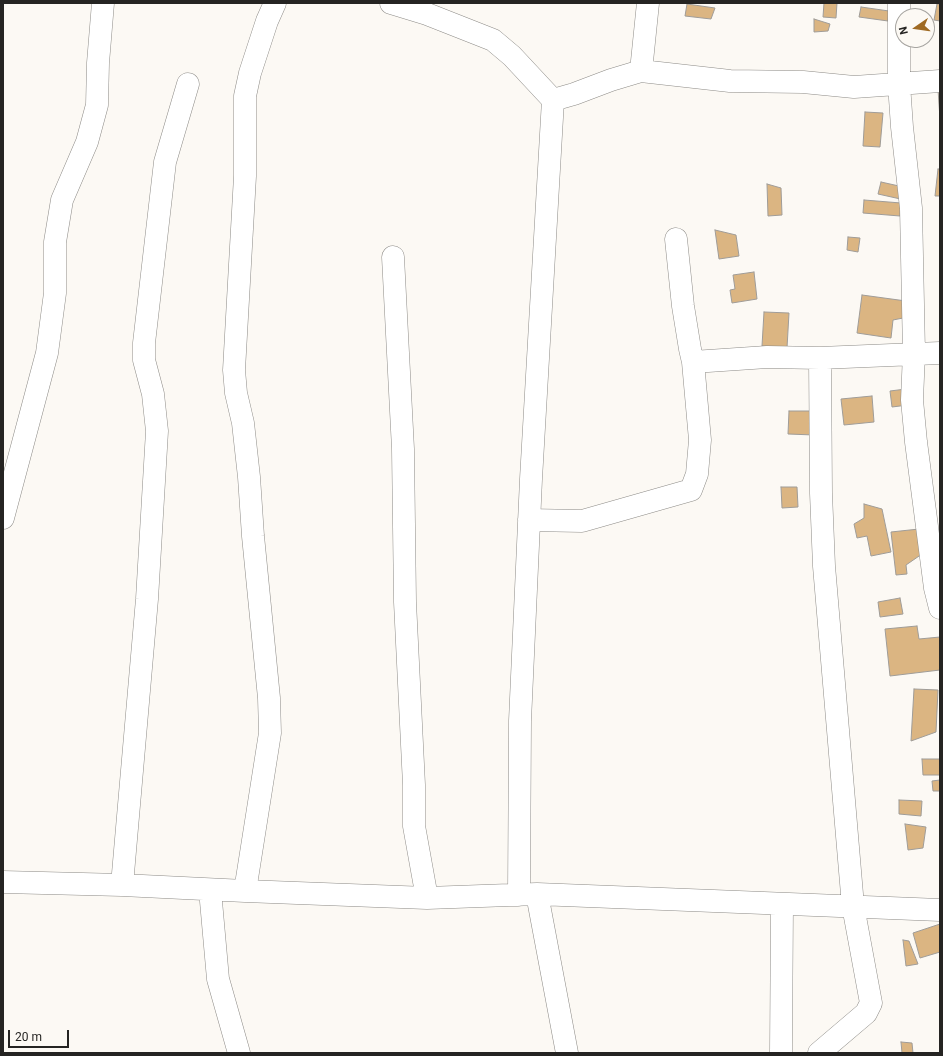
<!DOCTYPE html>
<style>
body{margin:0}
#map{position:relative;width:943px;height:1056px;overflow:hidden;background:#fcf9f4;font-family:Roboto,sans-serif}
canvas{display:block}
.frame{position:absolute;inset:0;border:4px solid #252422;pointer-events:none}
.north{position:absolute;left:895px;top:8px;width:40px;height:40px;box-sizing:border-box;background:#fcf9f4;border:1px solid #a6a4a0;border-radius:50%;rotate:257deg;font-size:11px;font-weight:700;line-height:16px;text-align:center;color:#252422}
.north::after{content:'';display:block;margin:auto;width:14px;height:18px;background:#9f6a23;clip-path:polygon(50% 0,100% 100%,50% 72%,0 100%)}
.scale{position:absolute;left:8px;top:1030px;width:61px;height:18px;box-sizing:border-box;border:2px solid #252422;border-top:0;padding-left:5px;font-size:12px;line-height:14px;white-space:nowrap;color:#252422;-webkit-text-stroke:3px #fcf9f4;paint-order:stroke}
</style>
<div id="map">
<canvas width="943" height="1056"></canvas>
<div class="frame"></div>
<div class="north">N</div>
<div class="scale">20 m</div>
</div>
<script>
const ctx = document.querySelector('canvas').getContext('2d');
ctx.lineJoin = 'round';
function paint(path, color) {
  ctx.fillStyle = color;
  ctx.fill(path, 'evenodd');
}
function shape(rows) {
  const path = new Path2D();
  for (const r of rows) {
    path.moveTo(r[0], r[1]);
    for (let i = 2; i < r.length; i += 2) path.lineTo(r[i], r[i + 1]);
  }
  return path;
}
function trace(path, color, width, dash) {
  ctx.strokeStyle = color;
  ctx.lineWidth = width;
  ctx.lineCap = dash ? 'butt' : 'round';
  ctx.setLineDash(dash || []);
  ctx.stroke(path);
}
const building = shape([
 [824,3,837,3,836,18,823,17,824,3],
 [687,4,715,8,711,19,685,16,687,4],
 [937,4,940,4,940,21,934,20,937,4],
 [861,7,889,11,888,21,859,17,861,7],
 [814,19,830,24,828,31,814,32,814,19],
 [938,89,940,89,940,119,938,89],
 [865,112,883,113,880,147,863,146,865,112],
 [938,169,940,169,940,196,935,196,938,169],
 [881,182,908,188,905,200,878,194,881,182],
 [767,184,781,188,782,215,768,216,767,184],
 [864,200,901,203,900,216,863,213,864,200],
 [715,230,736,235,739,256,719,259,715,230],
 [848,237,860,238,858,252,847,250,848,237],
 [754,272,757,299,732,303,730,290,735,289,733,275,754,272],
 [862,295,906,301,903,318,893,320,891,338,857,333,862,295],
 [764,312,789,313,787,348,762,346,764,312],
 [906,389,908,405,892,407,890,391,906,389],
 [872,396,874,422,844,425,841,399,872,396],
 [789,411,815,411,814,435,788,434,789,411],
 [781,487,797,487,798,507,782,508,781,487],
 [864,504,882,509,891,552,871,556,867,536,857,538,854,524,864,518,864,504],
 [919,529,922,554,906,565,907,574,896,575,891,532,919,529],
 [900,598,903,614,880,617,878,602,900,598],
 [917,626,919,639,940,637,940,670,890,676,885,629,917,626],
 [914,689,938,690,936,732,911,741,914,689],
 [922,759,940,759,940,775,923,775,922,759],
 [940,780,940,791,933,791,932,781,940,780],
 [899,800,922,801,921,816,899,814,899,800],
 [905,824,926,827,923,848,908,850,905,824],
 [940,924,940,952,920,958,913,933,940,924],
 [903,940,909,941,918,964,906,966,903,940],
 [901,1042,912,1043,913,1053,902,1053,901,1042]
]);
const street = shape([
 [391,3,427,14,493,40,512,56,553,100,531,479,520,721,519,895],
 [899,3,899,84,902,127,911,208,914,353,912,400,916,442,935,588,940,608],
 [641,71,648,3],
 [553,100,574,94,611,80,641,71,730,81,803,82,854,87,940,81],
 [393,257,403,449,405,602,414,785,414,826,427,898],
 [693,362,767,357,820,358,940,353],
 [3,518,47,353,55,293,55,242,62,200,87,142,97,105,98,63,103,3],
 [529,520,582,521,691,490,697,474,700,440,693,362,690,349,683,306,676,239],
 [3,882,122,885,245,891,427,898,537,894,940,910],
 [122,885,147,599,157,431,153,394,144,360,144,343,165,162,188,84],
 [210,890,218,979,239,1053],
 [245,891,270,733,269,698,253,536,249,477,243,423,236,393,234,370,245,176,245,96,250,73,267,21,275,3],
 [537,894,567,1053],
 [781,1053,782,904],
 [819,1053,866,1013,871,1003,853,906,824,566,821,493,820,358]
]);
paint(building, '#dbb582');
trace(building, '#9f9c98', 1);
trace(street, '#8d8b87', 23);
trace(street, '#fff', 22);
</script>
